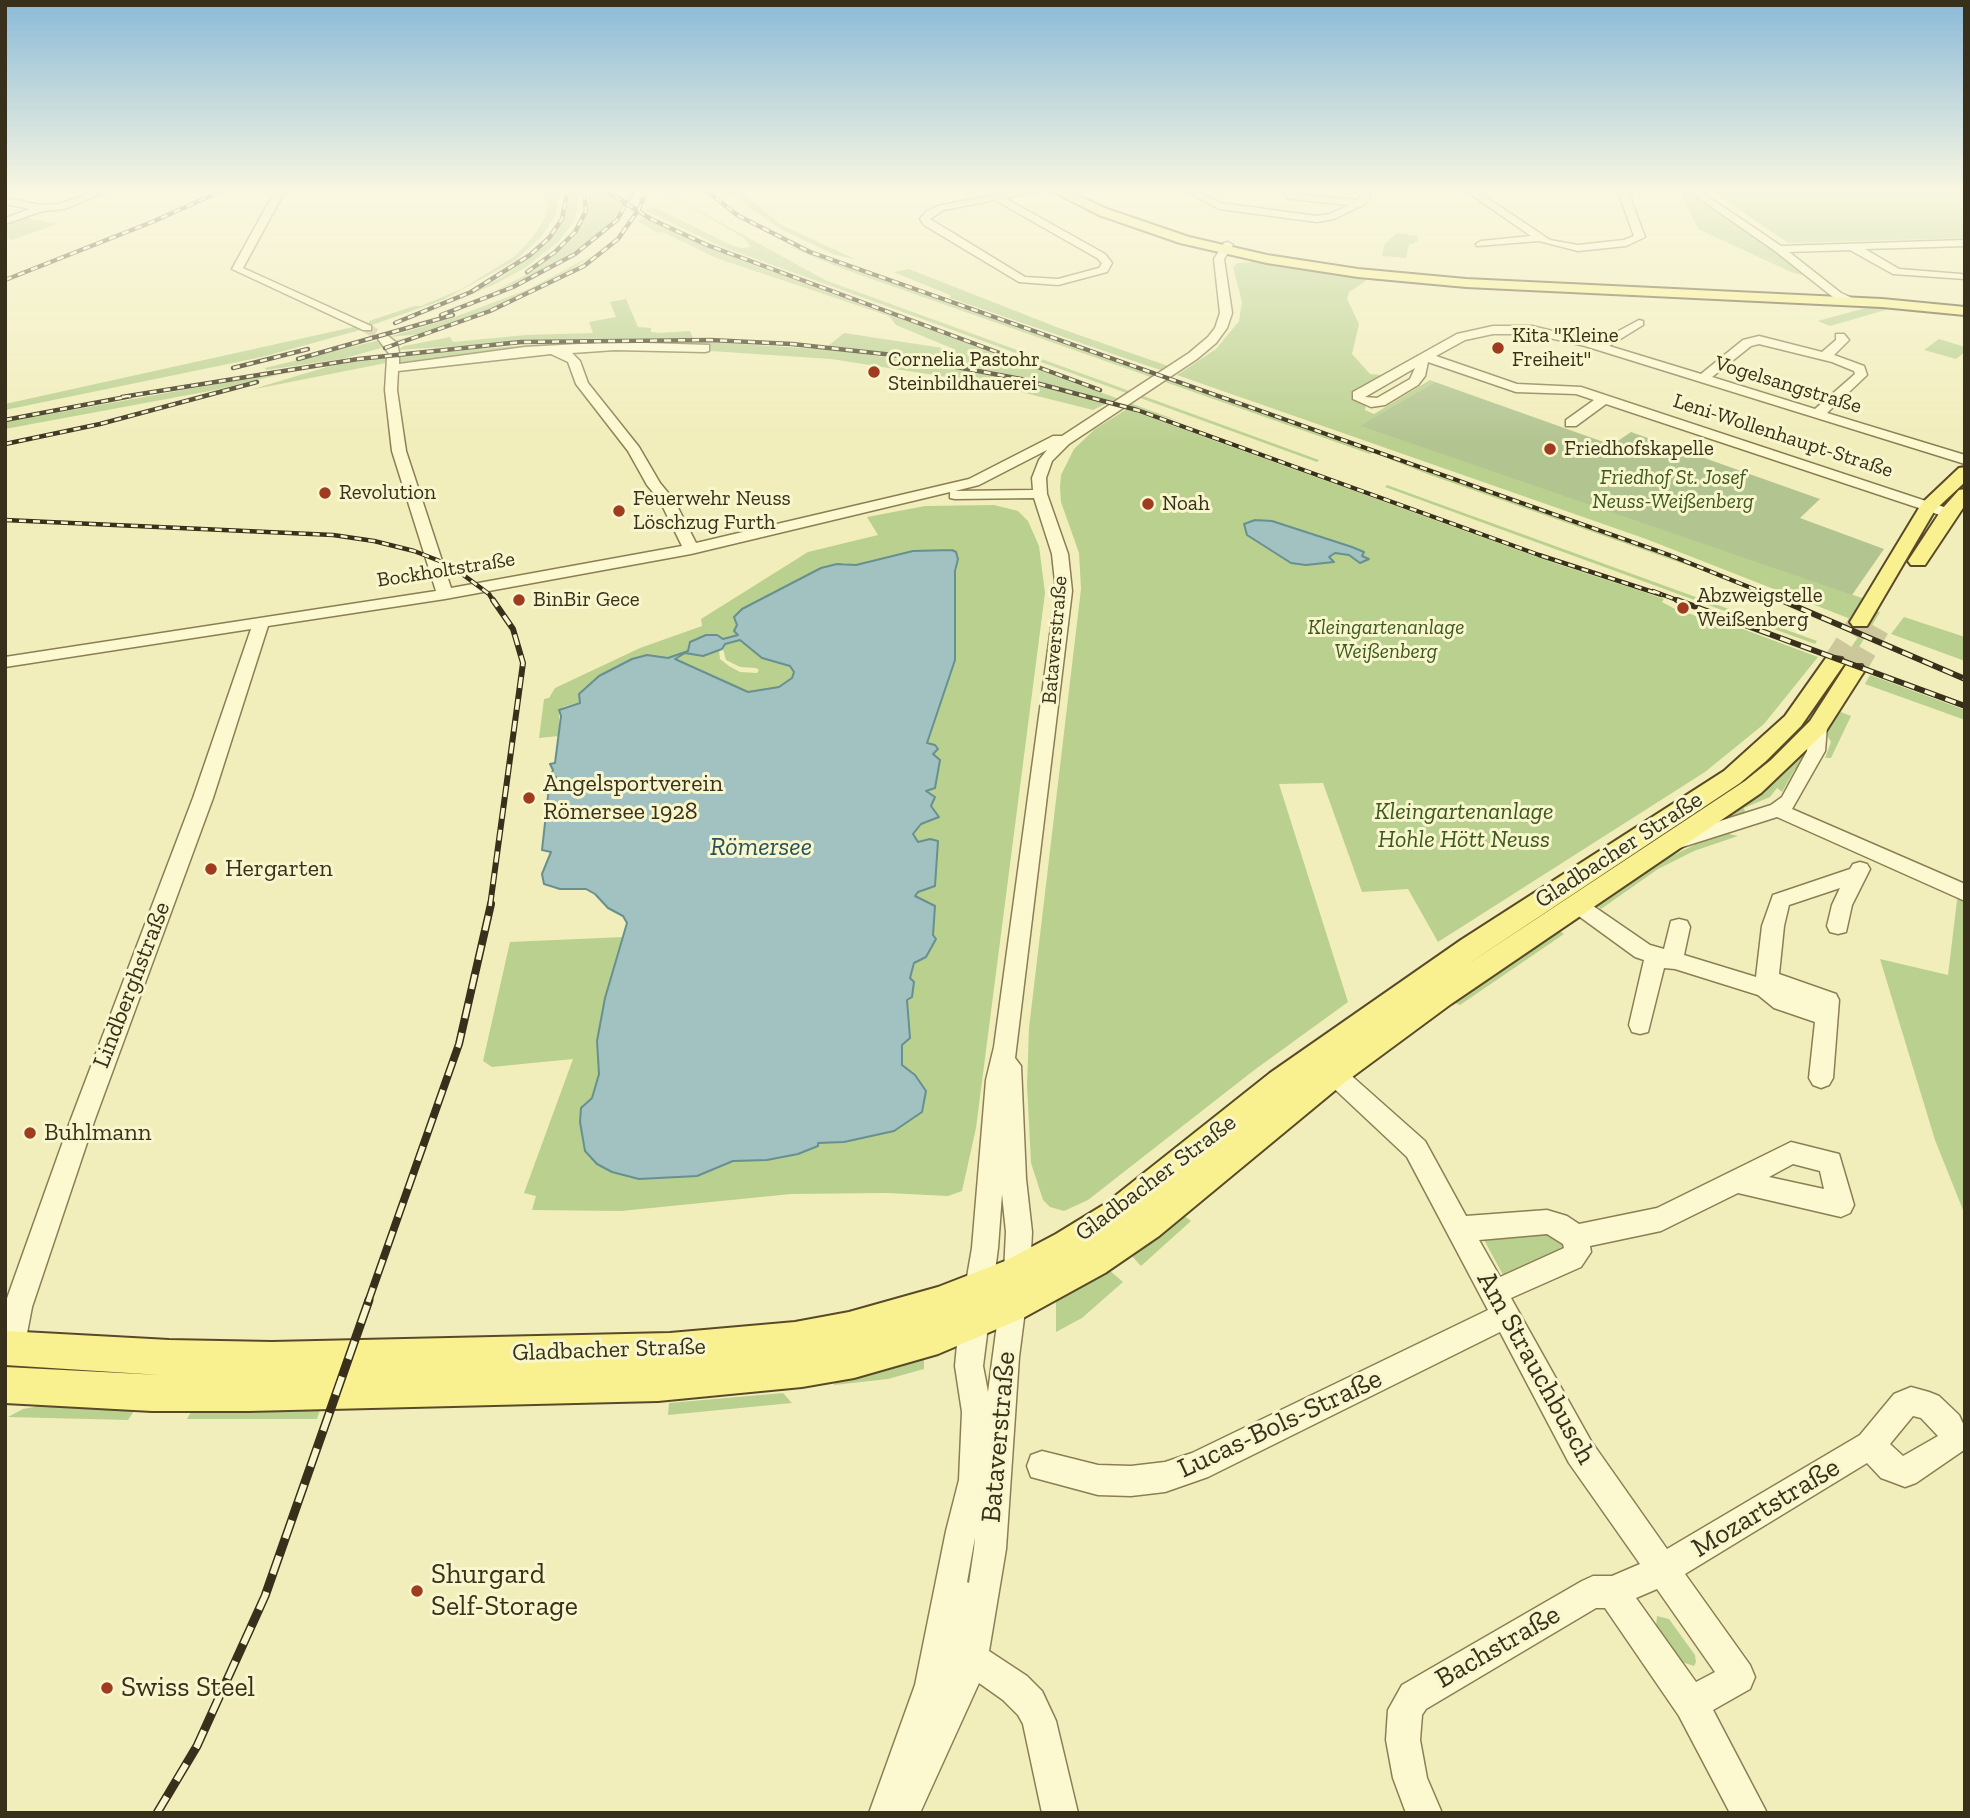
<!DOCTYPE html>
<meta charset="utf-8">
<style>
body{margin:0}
#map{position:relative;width:1970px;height:1818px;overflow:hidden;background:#f2eebc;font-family:"Zilla Slab",serif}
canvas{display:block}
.frame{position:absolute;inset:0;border:7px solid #38301a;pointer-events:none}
</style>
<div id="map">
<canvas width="1970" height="1818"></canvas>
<div class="frame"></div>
</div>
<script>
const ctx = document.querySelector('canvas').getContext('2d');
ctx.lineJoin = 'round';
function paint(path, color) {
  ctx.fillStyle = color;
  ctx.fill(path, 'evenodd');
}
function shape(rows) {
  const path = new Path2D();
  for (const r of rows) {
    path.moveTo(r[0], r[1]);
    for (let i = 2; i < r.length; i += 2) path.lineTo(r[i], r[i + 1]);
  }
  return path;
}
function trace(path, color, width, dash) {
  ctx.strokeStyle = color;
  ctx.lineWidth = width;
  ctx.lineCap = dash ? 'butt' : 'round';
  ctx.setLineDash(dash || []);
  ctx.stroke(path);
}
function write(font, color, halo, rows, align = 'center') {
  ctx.font = font + ' "Zilla Slab",serif';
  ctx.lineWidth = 6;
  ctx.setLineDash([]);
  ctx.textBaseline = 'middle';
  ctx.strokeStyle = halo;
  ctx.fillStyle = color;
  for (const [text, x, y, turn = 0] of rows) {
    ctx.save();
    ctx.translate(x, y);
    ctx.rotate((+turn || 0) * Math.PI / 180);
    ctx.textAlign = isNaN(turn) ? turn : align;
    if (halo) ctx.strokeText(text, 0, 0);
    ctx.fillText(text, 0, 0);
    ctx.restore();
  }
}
const green = shape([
 [543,189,560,189,555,216,541,237,516,260,443,300,369,326,369,321,414,306,421,306,462,289,515,256,533,237,545,218,548,207],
 [571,189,578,192,577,211,573,223,559,241,525,268,493,285,464,297,504,276,547,244,564,220],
 [587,189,599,189,624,206,611,222,576,250,527,278,489,294,533,271,571,240,587,214,589,204],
 [660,189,825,280,1319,460,1317,462,723,247,644,210,654,207,731,245,741,248,751,247,744,238],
 [728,189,738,189,781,225,855,259,835,255,782,230,751,209],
 [1679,189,1687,189,1807,276,1793,273,1698,229],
 [1709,189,1965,189,1965,238,1788,243],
 [23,217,57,224,12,240,5,238,5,223],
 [641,217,743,261,1179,421,1023,377,941,361,828,346,844,333,956,350,896,325,889,316,716,258,665,233,656,232,639,222],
 [1397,233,1417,236,1418,241,1409,245,1406,258,1382,256,1384,245],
 [790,247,793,247,1373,452,1370,454,843,269],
 [591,256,557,279,464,320,397,344,393,341,421,334,389,337,452,318,529,289],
 [1254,262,1362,278,1366,281,1349,292,1347,299,1359,324,1352,354,1370,374,1381,375,1383,378,1355,395,1353,399,1366,405,1365,410,1374,414,1430,380,1435,382,1361,426,1865,599,1853,620,1646,539,1177,375,1216,349,1239,321,1242,302,1233,267,1238,263],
 [909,269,1059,328,1168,366,1161,370,1145,365,950,298,950,295,893,272],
 [626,299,638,327,651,328,651,332,660,333,690,331,693,338,570,339,397,350,404,346,450,337,453,342,526,335,593,333,589,322,616,317,610,302],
 [1885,307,1889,309,1830,326,1818,321,1865,308],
 [358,326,364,329,262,357,5,410,5,404],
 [1939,339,1965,347,1965,352,1956,359,1924,350],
 [380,340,388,346,342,359,266,370,265,368],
 [692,341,835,350,939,365,1018,380,1107,403,1093,410,985,383,831,359,710,351,709,348,616,345,501,351,401,363,396,361,250,390,340,363,398,355,571,342],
 [311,367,215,390,5,429,5,422],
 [1127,409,1551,562,1641,591,1664,599,1662,602,1679,611,1694,615,1697,612,1818,657,1764,724,1705,772,1438,942,1408,889,1362,892,1323,783,1279,784,1348,1002,1253,1071,1088,1200,1064,1211,1050,1207,1043,1200,1031,1163,1027,1085,1029,1028,1081,589,1079,553,1061,502,1060,487,1061,475,1074,449,1095,429],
 [1376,454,1676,559,1704,571,1430,475],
 [1387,485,1817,641,1815,644,1385,487],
 [994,505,1018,511,1028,521,1039,546,1045,593,976,1128,962,1191,948,1196,887,1193,791,1194,621,1211,532,1210,536,1196,524,1193,573,1059,492,1067,483,1061,510,942,623,937,605,998,597,1041,599,1074,592,1098,581,1109,580,1122,585,1151,597,1164,612,1172,697,1176,733,1161,767,1160,798,1154,817,1143,844,1142,894,1131,922,1112,915,1075,902,1065,902,1045,910,1038,907,1000,912,997,914,982,910,978,915,963,926,957,933,935,935,906,915,897,930,839,918,842,913,834,931,806,925,791,933,754,927,744,958,559,913,551,856,565,844,563,821,568,742,610,737,625,739,635,722,639,717,635,706,635,690,642,689,650,668,658,647,655,615,667,580,702,563,707,559,713,559,736,539,738,544,699,549,698,555,688,640,648,702,626,701,619,808,552,878,535,867,517,925,506],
 [1875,611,1880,612,1841,677,1806,729,1789,747,1737,788,1354,1044,1437,985,1762,763,1799,727],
 [1904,617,1965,637,1965,661,1891,634],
 [740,640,762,658,790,666,794,672,792,678,779,687,748,692,674,659,685,653,703,656,719,650,720,659,729,666,740,672,757,673,759,670,756,668,740,667,726,660,723,649,725,644],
 [1870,675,1965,710,1965,720,1865,684],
 [1838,711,1851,716,1831,758,1825,758,1831,742,1825,732],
 [1810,748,1803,768,1795,769,1782,792,1777,788,1770,797,1744,808,1746,817,1706,829,1759,793],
 [1721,832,1738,836,1694,851,1658,869,1601,909,1596,904,1653,865],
 [1958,892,1965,895,1965,1215,1935,1140,1880,959,1948,975],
 [1558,930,1564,934,1460,1005,1453,1002],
 [1183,1215,1191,1221,1141,1266,1131,1255],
 [1547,1229,1567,1246,1555,1258,1503,1275,1483,1238],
 [1108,1269,1123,1282,1082,1318,1056,1332,1056,1301],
 [924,1359,924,1369,888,1379,834,1385,835,1381],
 [783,1393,792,1403,668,1415,669,1403],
 [40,1406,133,1411,134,1411,128,1420,8,1417,23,1409],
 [192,1410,320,1410,317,1419,187,1419],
 [1657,1616,1669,1619,1695,1655,1696,1662,1694,1666,1682,1662,1656,1626]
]);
const cemetery = shape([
 [1435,382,1612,445,1631,432,1820,499,1800,518,1884,549,1852,595,1360,426]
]);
const water = shape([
 [1255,520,1272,521,1352,547,1364,552,1362,556,1369,559,1360,563,1349,555,1335,553,1329,557,1334,562,1306,565,1291,563,1247,535,1244,524,1255,520],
 [952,550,956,552,958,559,955,571,955,660,927,743,935,745,938,749,933,754,940,760,935,788,926,791,935,797,931,806,939,817,921,824,913,834,918,842,930,839,938,841,935,886,918,892,915,896,935,906,933,935,936,939,926,957,914,963,910,978,914,982,912,997,907,1000,910,1038,902,1045,902,1065,915,1075,926,1091,922,1112,894,1131,844,1142,818,1143,818,1146,798,1154,767,1160,733,1161,697,1176,639,1179,612,1172,597,1164,585,1151,580,1122,581,1108,592,1098,599,1074,597,1041,605,998,627,923,623,916,608,908,595,894,586,889,560,889,544,884,542,874,551,852,542,850,549,787,555,785,556,777,551,775,553,770,550,764,555,763,561,716,559,710,580,703,579,694,599,676,632,659,647,655,668,658,688,651,690,642,706,635,717,635,723,639,738,635,734,631,737,625,734,617,742,609,821,568,837,564,856,565,913,551,952,550],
 [740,640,762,658,790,666,794,672,792,678,779,687,748,692,675,659,685,653,703,656,722,649,725,644,740,640]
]);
const minorTunnel = shape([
 [367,328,384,339]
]);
const majorTunnel = shape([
 [1834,663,1860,622],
 [1854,670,1878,628]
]);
const minor = shape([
 [99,189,113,189,64,209,43,211,5,224,5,218,30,209,5,204,5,198,41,205,60,204,99,189],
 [276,189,286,189,243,268,371,326,371,330,363,330,232,269,276,189],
 [1024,189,1044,189,1005,198,1105,254,1112,263,1107,272,1058,285,1019,282,924,225,920,219,927,211,938,206,1024,189],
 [995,200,1097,258,1102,263,1099,268,1058,279,1025,277,930,219,944,210,995,200],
 [1182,189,1194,189,1221,203,1317,216,1329,214,1349,205,1290,199,1287,198,1282,189,1292,189,1294,194,1357,200,1360,197,1357,189,1367,189,1370,198,1363,205,1334,219,1317,222,1219,209,1182,189],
 [1463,189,1474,189,1550,240,1578,245,1624,240,1634,236,1617,189,1627,189,1645,237,1626,246,1578,251,1539,241,1477,246,1476,244,1481,241,1531,236,1463,189],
 [1686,189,1697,189,1781,246,1965,240,1965,246,1865,249,1899,269,1961,274,1965,275,1965,279,1893,274,1850,250,1789,252,1841,293,1859,301,1849,303,1833,297,1775,251,1686,189],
 [1228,242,1233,245,1224,259,1232,313,1227,328,1216,343,1197,359,1069,444,1052,461,1046,478,1047,494,1068,554,1072,591,1015,1058,1021,1066,1026,1179,1032,1232,1030,1272,1019,1357,1006,1549,989,1651,1027,1676,1042,1691,1056,1721,1078,1813,1042,1813,1023,1724,1018,1715,1003,1700,979,1683,920,1813,869,1813,915,1685,946,1531,959,1480,962,1412,955,1366,959,1323,972,1248,986,1080,994,1047,1056,591,1052,554,1034,498,955,499,950,498,950,492,691,554,445,599,268,626,213,798,95,1119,32,1307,24,1349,20,1359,10,1363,5,1361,5,1304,71,1119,193,798,251,629,5,667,5,657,436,591,392,451,385,390,387,358,390,355,378,339,380,336,388,336,397,343,399,352,396,355,399,358,399,364,525,347,615,342,709,345,709,351,705,352,615,350,572,353,580,361,588,383,639,447,660,483,674,500,696,543,969,479,1053,436,1062,436,1189,353,1208,337,1215,328,1220,313,1214,259,1224,243,1228,242],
 [551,354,568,362,576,384,628,451,647,485,660,501,682,546,451,588,406,451,397,390,398,371,551,354],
 [1047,450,1039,460,1032,478,1033,490,955,491,979,485,1047,450],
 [1002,1194,1006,1232,1004,1272,988,1392,983,1366,998,1248,1002,1194],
 [975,1537,974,1549,969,1583,967,1582,975,1537],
 [1639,320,1643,321,1643,325,1609,346,1701,374,1743,340,1759,336,1822,352,1836,340,1836,334,1844,334,1849,340,1834,355,1864,366,1867,375,1827,413,1965,455,1965,464,1585,346,1532,334,1493,334,1465,340,1436,356,1517,384,1581,387,1953,510,1955,513,1953,516,1943,516,1606,404,1576,426,1566,426,1566,420,1594,400,1576,394,1516,392,1428,362,1425,376,1418,385,1385,405,1371,407,1353,399,1353,392,1457,334,1493,326,1532,326,1598,342,1639,320],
 [1759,344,1832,362,1854,371,1855,374,1815,409,1712,377,1751,346,1759,344],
 [1415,368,1410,379,1377,398,1365,397,1415,368],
 [1818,720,1827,726,1825,751,1792,809,1965,884,1965,901,1777,817,1673,850,1666,848,1663,843,1666,838,1771,805,1782,797,1807,751,1809,726,1818,720],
 [1860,862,1867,864,1870,869,1852,905,1846,932,1838,934,1830,932,1827,926,1832,905,1840,888,1789,905,1784,926,1779,974,1836,994,1839,1000,1833,1078,1829,1085,1821,1088,1813,1085,1809,1078,1815,1022,1774,1008,1758,995,1675,969,1664,968,1648,1032,1640,1034,1632,1032,1629,1025,1644,960,1635,957,1569,909,1566,904,1569,899,1576,896,1583,899,1650,945,1664,949,1671,921,1679,919,1687,921,1690,927,1684,955,1756,977,1762,926,1773,895,1850,869,1853,864,1860,862],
 [1332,1049,1340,1052,1345,1070,1425,1141,1466,1216,1547,1210,1567,1216,1579,1224,1657,1208,1791,1142,1839,1154,1854,1205,1850,1213,1841,1217,1738,1193,1661,1231,1590,1246,1591,1252,1581,1267,1511,1298,1591,1441,1667,1549,1860,1435,1894,1394,1911,1387,1929,1392,1939,1396,1959,1415,1965,1428,1964,1450,1916,1483,1905,1487,1892,1482,1881,1478,1867,1463,1685,1574,1750,1665,1755,1677,1750,1689,1713,1710,1767,1813,1730,1813,1679,1716,1605,1608,1596,1608,1426,1709,1422,1715,1420,1740,1427,1778,1442,1813,1406,1813,1393,1778,1386,1740,1388,1710,1402,1685,1582,1581,1593,1576,1612,1576,1640,1564,1569,1463,1500,1332,1208,1477,1165,1492,1131,1496,1098,1495,1031,1477,1027,1466,1031,1455,1042,1451,1098,1465,1131,1466,1165,1462,1192,1453,1488,1310,1407,1157,1326,1081,1320,1059,1324,1052,1332,1049],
 [1793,1164,1820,1171,1824,1189,1769,1177,1793,1164],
 [1547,1234,1563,1244,1564,1248,1500,1277,1479,1240,1547,1234],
 [1913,1416,1921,1418,1938,1436,1903,1456,1890,1444,1913,1416],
 [1657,1589,1715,1672,1696,1682,1636,1598,1657,1589]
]);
const major = shape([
 [1048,189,1064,189,1107,209,1189,237,1267,255,1358,269,1466,279,1882,299,1965,307,1965,315,1882,307,1466,287,1358,277,1267,263,1180,243,1099,215,1048,189],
 [1965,467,1965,482,1935,510,1867,626,1853,626,1850,622,1922,503,1959,468,1965,467],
 [1965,489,1965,505,1925,565,1911,565,1908,561,1942,509,1959,490,1965,489],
 [1834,657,1842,658,1845,663,1801,726,1766,761,1740,783,1462,968,1745,781,1771,760,1810,721,1846,665,1862,665,1865,670,1826,731,1761,793,1451,1004,1344,1083,1159,1236,1105,1273,1023,1318,938,1354,854,1378,802,1387,658,1401,249,1411,152,1411,5,1403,5,1367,160,1375,5,1365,5,1331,169,1340,272,1342,670,1333,795,1322,849,1312,938,1287,1005,1261,1056,1234,1105,1204,1270,1073,1461,940,1724,771,1785,716,1826,658,1834,657]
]);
const railFar3 = shape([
 [603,189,651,219,707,245,1100,390],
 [705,189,737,215,810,252,1672,556,1786,602],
 [527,272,555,252,575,232,586,211,584,189],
 [5,280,152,222,226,189],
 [441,315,513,287,575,254,617,220,634,189],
 [395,323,471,292,530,255,549,238,562,219,568,189],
 [385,348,490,311,584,266,618,239,639,209,647,189],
 [298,359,453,315],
 [233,368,308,349],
 [122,397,358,359,521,342,710,340,792,344,893,355,1021,379,1137,410,1539,555,1662,595],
 [5,420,131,396],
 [5,444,100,424,257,382],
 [5,520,333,535,374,541,414,551,450,565,489,594,494,602],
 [1653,591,1682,602]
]);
const railFar2 = shape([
 [1677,600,1965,706],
 [1781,600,1965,679],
 [490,906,523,663,513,629,493,600]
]);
const railFar1 = shape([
 [368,1302,459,1044,491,904]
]);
const rail = shape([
 [157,1813,197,1746,265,1596,369,1300]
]);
const markers = [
 [1498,348,7,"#9f3c1f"],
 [874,372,7,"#9f3c1f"],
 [1550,449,7,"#9f3c1f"],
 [325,493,7,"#9f3c1f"],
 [1148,504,7,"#9f3c1f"],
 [619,511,7,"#9f3c1f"],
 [519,600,7,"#9f3c1f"],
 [1683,608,7,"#9f3c1f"],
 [529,798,7,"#9f3c1f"],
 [211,869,7,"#9f3c1f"],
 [30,1133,7,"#9f3c1f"],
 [417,1591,7,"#9f3c1f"],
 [107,1688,7,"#9f3c1f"]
];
const farPoinames = [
 ["Kita \"Kleine",1512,336],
 ["Freiheit\"",1512,360],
 ["Cornelia Pastohr",888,360],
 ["Steinbildhauerei",888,384],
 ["Friedhofskapelle",1564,449],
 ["Revolution",339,493],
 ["Feuerwehr Neuss",633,499],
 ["Löschzug Furth",633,523],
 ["Noah",1162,504],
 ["Abzweigstelle",1697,596],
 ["Weißenberg",1697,620],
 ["BinBir Gece",533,600]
];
const farStreetnames = [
 ["Vogelsangstraße",1788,385,17],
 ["Leni-Wollenhaupt-Straße",1783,436,18],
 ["Bockholtstraße",446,570,-9],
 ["Bataverstraße",1055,640,-85]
];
const farParknames = [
 ["Friedhof St. Josef",1673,478],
 ["Neuss-Weißenberg",1673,502],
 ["Kleingartenanlage",1386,628],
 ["Weißenberg",1386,652]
];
const poiNames = [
 ["Angelsportverein",543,784],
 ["Römersee 1928",543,812],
 ["Hergarten",225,869],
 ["Buhlmann",44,1133]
];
const parkNames = [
 ["Kleingartenanlage",1464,812],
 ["Hohle Hött Neuss",1464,840]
];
const streetNames = [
 ["Gladbacher Straße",1619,850,-33],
 ["Lindberghstraße",132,985,-69],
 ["Gladbacher Straße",1156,1178,-37],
 ["Gladbacher Straße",609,1350,-2]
];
const waterNames = [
 ["Römersee",761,848]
];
const nearStreetnames = [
 ["Am Strauchbusch",1536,1368,61],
 ["Lucas-Bols-Straße",1280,1424,-25],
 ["Bataverstraße",999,1437,-85],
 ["Mozartstraße",1766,1508,-31],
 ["Bachstraße",1498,1647,-30]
];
const nearPoinames = [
 ["Shurgard",431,1575],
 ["Self-Storage",431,1607],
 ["Swiss Steel",121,1688]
];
paint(green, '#bad08f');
paint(cemetery, '#b2c490');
paint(water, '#a1c2c0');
trace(water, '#679090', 2);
trace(minorTunnel, '#cdc89c', 10, [10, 5]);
trace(majorTunnel, '#cdc89c', 23, [23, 11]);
trace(minor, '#8b7e54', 3);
trace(major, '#584a29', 4);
paint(minor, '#fcf9d0');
paint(major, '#f9f18f');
trace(railFar3, '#38301a', 4.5);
trace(railFar2, '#38301a', 6);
trace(railFar1, '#38301a', 8);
trace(rail, '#38301a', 9);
trace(railFar3, '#f8f6cc', 2.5, [7]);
trace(railFar2, '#f8f6cc', 3.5, [11]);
trace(railFar1, '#f8f6cc', 5, [15]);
trace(rail, '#f8f6cc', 6, [19]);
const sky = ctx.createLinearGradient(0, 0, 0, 444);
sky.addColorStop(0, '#8bbad8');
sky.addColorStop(0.43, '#f9f7e1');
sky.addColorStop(1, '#f9f7e100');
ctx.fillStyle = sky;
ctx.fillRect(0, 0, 1970, 444);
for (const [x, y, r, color] of markers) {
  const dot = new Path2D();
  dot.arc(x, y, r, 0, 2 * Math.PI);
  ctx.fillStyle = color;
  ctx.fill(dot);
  trace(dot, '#f8f6cc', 2.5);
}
write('21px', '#38301a', '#f8f6cc', farPoinames, 'left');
write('21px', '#38301a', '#f8f6cc', farStreetnames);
write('italic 21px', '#3c571f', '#f8f6cc', farParknames);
write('24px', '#38301a', '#f8f6cc', poiNames, 'left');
write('italic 24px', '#3c571f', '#f8f6cc', parkNames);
write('24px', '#38301a', '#f8f6cc', streetNames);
write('italic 26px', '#28515a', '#f8f6cc', waterNames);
write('28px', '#38301a', '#f8f6cc', nearStreetnames);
write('28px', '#38301a', '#f8f6cc', nearPoinames, 'left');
</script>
